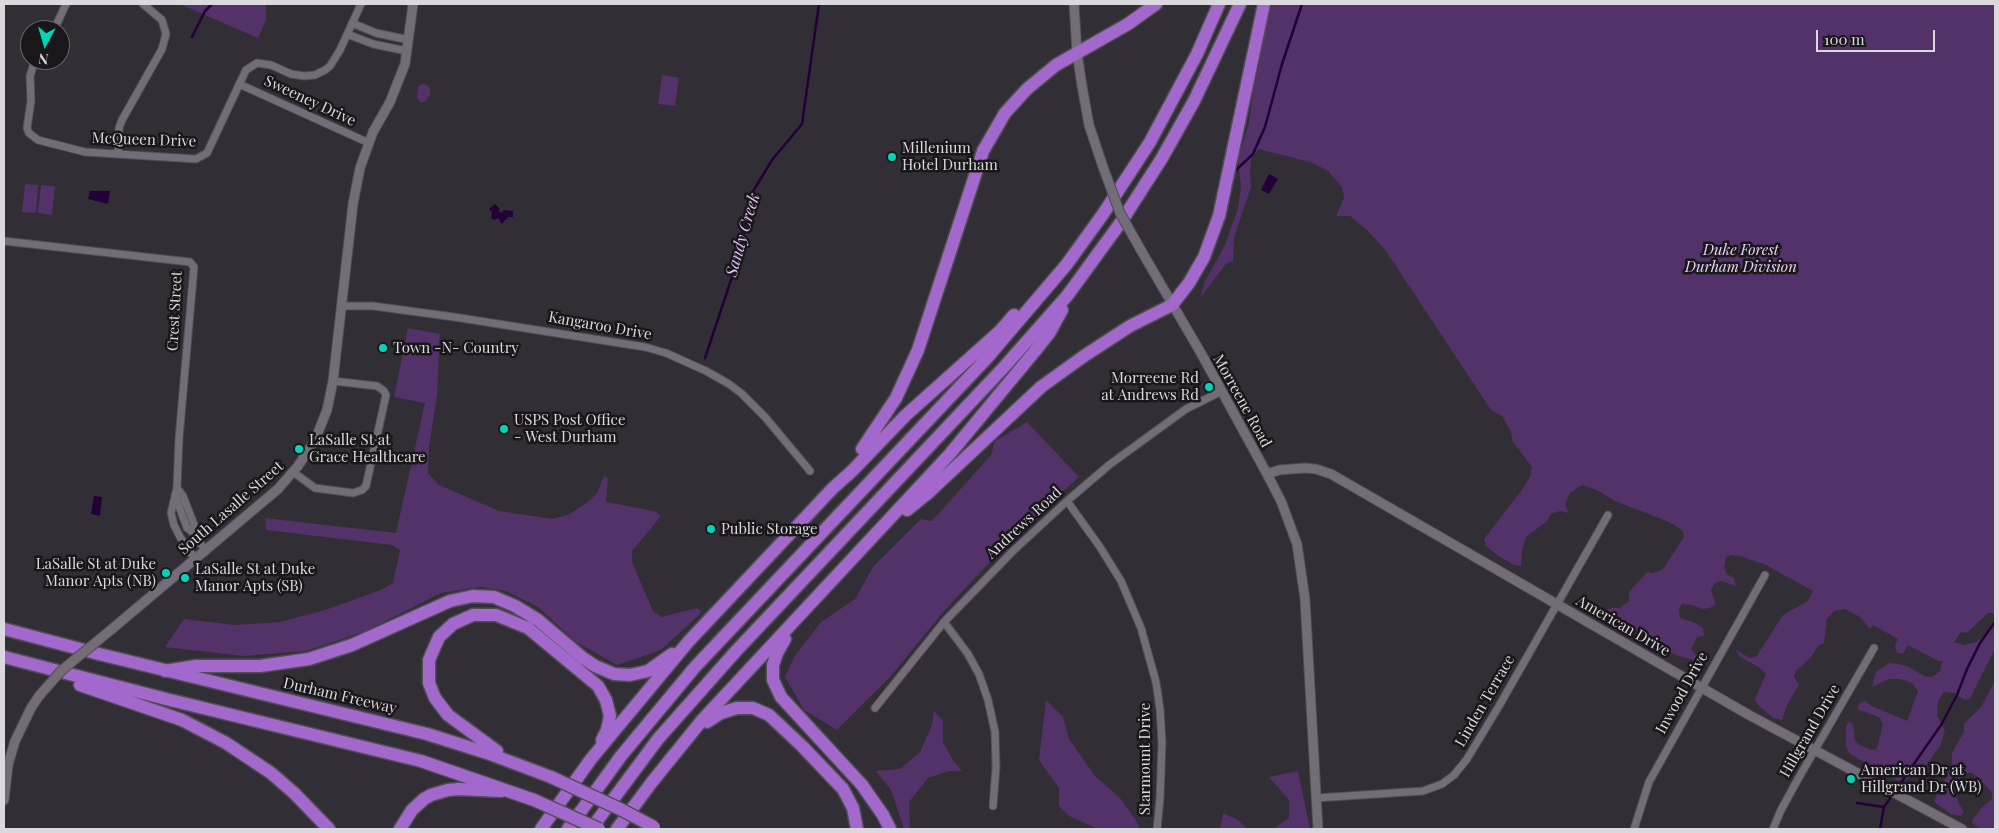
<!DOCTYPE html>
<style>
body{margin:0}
#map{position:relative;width:1999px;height:833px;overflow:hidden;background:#322e35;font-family:"Playfair Display",serif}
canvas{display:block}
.frame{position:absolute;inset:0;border:5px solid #dbd9dd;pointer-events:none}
.north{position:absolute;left:20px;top:20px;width:50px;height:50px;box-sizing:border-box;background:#19171a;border:1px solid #676568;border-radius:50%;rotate:186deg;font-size:14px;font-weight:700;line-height:20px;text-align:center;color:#dbd9dd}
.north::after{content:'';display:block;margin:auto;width:18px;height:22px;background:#00d5b7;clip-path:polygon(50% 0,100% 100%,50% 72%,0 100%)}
.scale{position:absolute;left:1816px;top:30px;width:119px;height:22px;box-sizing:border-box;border:2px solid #dbd9dd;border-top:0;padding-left:6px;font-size:15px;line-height:18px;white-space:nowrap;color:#dbd9dd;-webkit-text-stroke:4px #19171a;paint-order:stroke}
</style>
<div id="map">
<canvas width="1999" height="833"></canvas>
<div class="frame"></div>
<div class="north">N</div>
<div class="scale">100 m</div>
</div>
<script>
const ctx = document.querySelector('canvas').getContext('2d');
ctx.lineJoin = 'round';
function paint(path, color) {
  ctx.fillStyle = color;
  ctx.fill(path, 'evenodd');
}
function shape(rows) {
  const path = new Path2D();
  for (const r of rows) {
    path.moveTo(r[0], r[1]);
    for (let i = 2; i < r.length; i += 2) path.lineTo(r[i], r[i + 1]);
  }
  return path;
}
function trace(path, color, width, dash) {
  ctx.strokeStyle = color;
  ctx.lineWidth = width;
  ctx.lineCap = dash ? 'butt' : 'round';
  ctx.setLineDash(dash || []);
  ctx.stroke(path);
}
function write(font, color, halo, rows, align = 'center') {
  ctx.font = font + ' "Playfair Display",serif';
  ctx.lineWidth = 5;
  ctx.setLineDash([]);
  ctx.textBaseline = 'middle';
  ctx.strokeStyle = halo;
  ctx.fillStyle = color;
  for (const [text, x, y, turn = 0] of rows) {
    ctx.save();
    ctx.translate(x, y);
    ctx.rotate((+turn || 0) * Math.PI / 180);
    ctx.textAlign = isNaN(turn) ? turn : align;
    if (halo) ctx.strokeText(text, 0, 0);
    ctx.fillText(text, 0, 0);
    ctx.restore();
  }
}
const green = shape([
 [182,4,266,4,266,20,258,38,182,5],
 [1273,4,1995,4,1995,649,1970,698,1965,700,1954,693,1944,692,1938,702,1937,715,1945,731,1940,746,1924,768,1907,779,1899,781,1887,775,1850,754,1846,746,1846,727,1849,721,1853,724,1855,741,1860,745,1872,750,1877,749,1883,724,1879,717,1857,709,1860,703,1865,701,1872,706,1907,721,1918,691,1912,683,1900,679,1889,679,1872,687,1876,672,1889,663,1898,664,1909,667,1924,676,1932,677,1940,671,1942,660,1940,662,1908,645,1903,654,1897,653,1895,645,1898,639,1873,625,1870,629,1860,617,1845,609,1834,611,1827,619,1824,643,1819,645,1810,658,1796,671,1794,677,1799,685,1787,705,1782,720,1773,718,1757,704,1755,699,1766,674,1760,668,1739,656,1736,650,1750,658,1756,657,1783,615,1808,601,1813,591,1766,565,1740,556,1732,555,1726,557,1724,567,1727,574,1734,578,1736,586,1721,581,1714,584,1711,591,1716,604,1710,608,1702,609,1692,605,1682,604,1679,609,1680,618,1695,623,1703,628,1704,636,1697,637,1691,649,1695,654,1702,658,1698,661,1675,655,1606,611,1611,608,1620,608,1629,601,1629,592,1647,572,1653,573,1663,569,1684,537,1683,531,1669,522,1615,501,1597,490,1582,485,1570,493,1565,504,1569,513,1560,511,1551,514,1546,522,1526,537,1522,550,1521,566,1514,565,1497,555,1486,546,1484,539,1521,491,1530,477,1532,467,1513,442,1511,432,1502,416,1491,410,1386,251,1368,231,1350,216,1336,216,1344,198,1342,187,1328,171,1313,163,1259,149,1251,158,1250,172,1251,187,1234,237,1233,261,1226,264,1200,298,1205,281,1225,245,1238,208,1241,187,1238,159,1249,123,1253,91,1260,59,1257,54,1265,19],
 [1988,613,1993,613,1995,619,1988,633,1976,642,1965,645,1954,642,1961,632,1967,633],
 [662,75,679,78,675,106,658,104],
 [422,84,427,85,430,89,430,95,425,102,420,102,417,98,418,87],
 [25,184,38,185,36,213,22,212],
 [41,185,55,186,52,215,38,213],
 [408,328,440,334,437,395,429,447,428,473,439,485,499,511,553,519,570,514,589,501,597,493,604,476,608,478,606,502,654,511,661,516,632,551,632,562,653,611,662,617,697,608,702,612,661,650,617,665,576,642,538,607,506,591,480,587,441,593,366,631,306,651,243,656,165,647,184,619,235,625,280,622,325,610,381,590,393,583,400,550,392,545,266,530,265,518,396,533,425,403,394,397],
 [1027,422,1079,477,1015,535,944,611,890,677,837,730,804,710,785,677,794,657,821,622,855,599,873,567,921,519,932,521,991,455,995,441],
 [1995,681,1995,829,1981,829,1972,823,1973,818,1978,813,1981,808,1992,799,1992,793,1979,778,1972,773,1967,773,1961,776,1956,787,1957,799,1964,813,1960,816,1951,814,1938,805,1934,801,1952,764,1952,753,1964,732,1964,724,1981,707],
 [1046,700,1063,717,1069,739,1095,776,1120,798,1136,820,1140,829,1098,829,1069,816,1059,806,1059,788,1039,760],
 [934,711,943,721,943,742,953,760,962,771,949,771,928,778,909,802,910,829,904,829,891,790,876,771,900,769,920,752,932,725],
 [1298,771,1310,829,1273,829,1289,818,1289,800,1269,777],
 [1223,813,1238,820,1247,829,1220,829]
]);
const water = shape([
 [1269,174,1278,179,1269,194,1261,190],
 [90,191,110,191,108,204,88,199],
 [495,204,500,209,498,211,500,212,503,213,503,210,513,211,513,217,508,217,502,224,498,218,494,220,491,218,492,212,489,209],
 [94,496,102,497,100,516,91,514]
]);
const stream = shape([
 [192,37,205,11,212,4],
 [1235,171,1253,154,1265,127,1282,64,1302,4],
 [705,358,740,253,752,193,772,160,802,124,819,4],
 [1857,803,1884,807],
 [1880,829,1884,807,1941,725,1957,695,1967,669,1980,643,1995,622]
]);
const minor = shape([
 [352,23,376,33,409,40],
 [54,30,66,4],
 [347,34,373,44,407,51],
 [35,60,30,76,31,101,27,128,29,133,38,140,85,152,196,159,207,153,246,70,257,63,271,65,291,74,304,76,315,75,325,70,330,66,340,50,361,4],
 [239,84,369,143],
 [118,154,119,128,122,120,162,49,166,34,162,20,143,4],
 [4,241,190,262,194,267,179,438,177,488,171,513,174,525,180,537,195,559],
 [342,306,373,306,454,317,645,347,666,353,706,371,729,384,741,393,765,417,810,471],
 [293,472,315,488,353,493,362,490,366,486,386,395,384,391,377,386,333,381],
 [177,488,183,496,195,527,198,541,206,550],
 [175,495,187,528,195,534],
 [1067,501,1100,547,1121,581,1141,628,1156,682,1160,709,1162,743,1160,798,1157,829],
 [944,622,968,654,979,674,988,700,995,732,996,767,993,806],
 [875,708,944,622,1013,551,1067,501,1109,465,1186,409,1222,391],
 [1316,798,1423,791,1442,784,1454,775,1467,759,1499,706,1608,515],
 [1634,829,1649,782,1765,575],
 [1773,829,1781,810,1798,779,1874,648]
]);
const tertiary = shape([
 [1074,4,1077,53,1082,86,1089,125,1103,167],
 [1142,252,1202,355,1267,474,1281,501,1297,544,1305,599,1318,829],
 [1267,474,1279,470,1305,468,1316,469,1331,474,1749,715,1962,829],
 [112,629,278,489,298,466,315,440,327,410,333,381,353,204,360,168,373,132,390,102,405,64,413,4],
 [4,800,8,765,15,741,31,708,39,696]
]);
const motorway = shape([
 [862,449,896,398,918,350,983,151,1005,113,1027,89,1056,65,1128,24,1156,4],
 [907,510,928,493,1041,387,1084,356,1130,326,1172,305,1189,283,1204,257,1219,216,1264,4],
 [4,629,99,654,427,734,487,753,551,777],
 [785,639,777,653,773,665,773,680,781,697,862,785,883,815,890,829],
 [4,657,166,699,421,761,534,800],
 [165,671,196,666,260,666,309,659,352,645,450,601,473,596,494,597,515,606,538,620,583,658,595,666,614,674,630,675,648,671,672,654],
 [80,685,182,720,226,743,271,773,294,793,329,829],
 [707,722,721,713,737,708,753,708,769,715,803,747,843,789,853,808,857,829],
 [497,751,448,715,435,698,429,683,429,660,439,637,453,624,473,615,496,615,528,628,598,686,606,700,610,716,607,730,602,740],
 [400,829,412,810,424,799,431,795,448,790,459,789,501,791],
 [541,829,591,759,689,641,833,488,852,471,906,415,1000,331,1014,315],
 [568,829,621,756,695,667,987,358,1067,264,1103,214,1150,142,1197,54,1219,4],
 [591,829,658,739,737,650,1005,366,1067,296,1121,222,1162,158,1194,101,1240,4],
 [617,829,652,782,703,719,949,455,1035,351,1050,332,1062,310]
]);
const tertiaryBridge = shape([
 [1103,167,1120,213,1142,252],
 [39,696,62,670,112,629]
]);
const motorwayBridge = shape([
 [551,777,622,810,654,827],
 [534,800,599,829]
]);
const markers = [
 [892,157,5,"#00d5b7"],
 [383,348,5,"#00d5b7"],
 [1209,387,5,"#00d5b7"],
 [504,429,5,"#00d5b7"],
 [299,449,5,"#00d5b7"],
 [711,529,5,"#00d5b7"],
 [166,573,5,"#00d5b7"],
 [185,578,5,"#00d5b7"],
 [1851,779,5,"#00d5b7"]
];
const streetNames = [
 ["Sweeney Drive",310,101,25],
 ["McQueen Drive",144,140,2],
 ["Crest Street",175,311,-87],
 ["Kangaroo Drive",600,326,10],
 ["Morreene Road",1242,401,61],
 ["South Lasalle Street",231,508,-41],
 ["Andrews Road",1024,523,-43],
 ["American Drive",1623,626,30],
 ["Inwood Drive",1682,693,-61],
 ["Durham Freeway",340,696,13],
 ["Linden Terrace",1485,701,-60],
 ["Hillgrand Drive",1810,731,-60],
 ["Starmount Drive",1145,759,-90]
];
const poiNames = [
 ["Millenium",902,148],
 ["Hotel Durham",902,165],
 ["Town -N- Country",393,348],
 ["Morreene Rd",1199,378,"right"],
 ["at Andrews Rd",1199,395,"right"],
 ["USPS Post Office",514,420],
 ["- West Durham",514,437],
 ["LaSalle St at",309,440],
 ["Grace Healthcare",309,457],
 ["Public Storage",721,529],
 ["LaSalle St at Duke",156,564,"right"],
 ["Manor Apts (NB)",156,581,"right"],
 ["LaSalle St at Duke",195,569],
 ["Manor Apts (SB)",195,586],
 ["American Dr at",1861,770],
 ["Hillgrand Dr (WB)",1861,787]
];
const parkNames = [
 ["Duke Forest",1741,250],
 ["Durham Division",1741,267]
];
const waterNames = [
 ["Sandy Creek",743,235,-74]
];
paint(green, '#533169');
paint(water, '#230037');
trace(stream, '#230037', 2.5);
trace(minor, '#504d53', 9);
trace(tertiary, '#504d53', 11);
trace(motorway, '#504d53', 15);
trace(minor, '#726d76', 7);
trace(tertiary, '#726d76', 9);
trace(motorway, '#a368cb', 12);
trace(tertiaryBridge, '#504d53', 11, []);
trace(motorwayBridge, '#504d53', 15, []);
trace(tertiaryBridge, '#726d76', 9);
trace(motorwayBridge, '#a368cb', 12);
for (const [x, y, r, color] of markers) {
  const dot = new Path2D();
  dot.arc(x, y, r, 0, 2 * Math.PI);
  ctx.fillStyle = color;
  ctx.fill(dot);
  trace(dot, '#19171a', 2);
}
write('15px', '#dbd9dd', '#19171a', streetNames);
write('15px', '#dbd9dd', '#19171a', poiNames, 'left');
write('italic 15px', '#e8d3f8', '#19171a', parkNames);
write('italic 16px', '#e0c1f8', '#19171a', waterNames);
</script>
